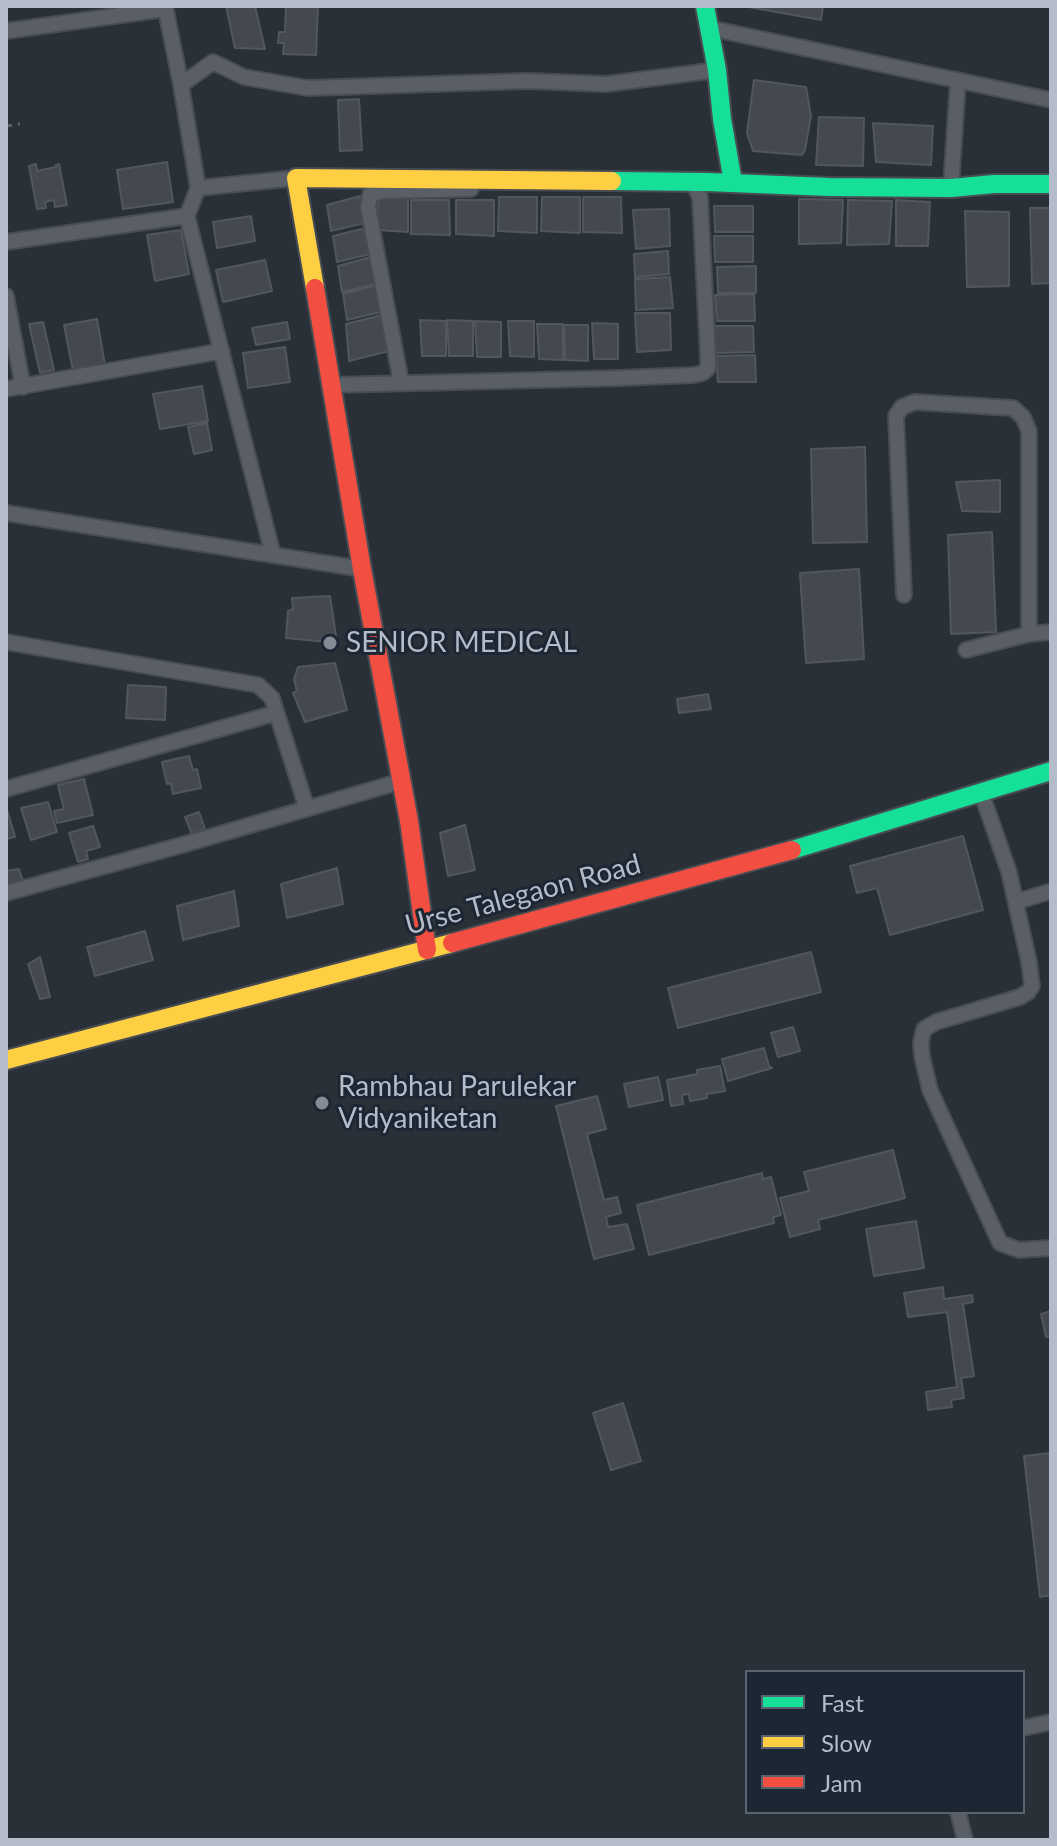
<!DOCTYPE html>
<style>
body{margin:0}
#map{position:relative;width:1057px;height:1846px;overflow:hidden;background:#2a3038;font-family:Lato,sans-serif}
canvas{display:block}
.frame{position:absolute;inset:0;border:8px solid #b4bcc9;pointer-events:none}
.legend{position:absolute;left:745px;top:1670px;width:280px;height:144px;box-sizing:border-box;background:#1d2633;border:2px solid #59626f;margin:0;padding:10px 14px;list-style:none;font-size:24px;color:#b4bcc9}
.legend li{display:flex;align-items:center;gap:16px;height:40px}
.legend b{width:40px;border:2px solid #59626f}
</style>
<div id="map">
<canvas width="1057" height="1846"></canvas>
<div class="frame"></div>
<ul class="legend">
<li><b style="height:10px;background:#16e098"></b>Fast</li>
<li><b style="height:10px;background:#ffcf43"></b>Slow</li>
<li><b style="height:10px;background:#f24e42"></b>Jam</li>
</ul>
</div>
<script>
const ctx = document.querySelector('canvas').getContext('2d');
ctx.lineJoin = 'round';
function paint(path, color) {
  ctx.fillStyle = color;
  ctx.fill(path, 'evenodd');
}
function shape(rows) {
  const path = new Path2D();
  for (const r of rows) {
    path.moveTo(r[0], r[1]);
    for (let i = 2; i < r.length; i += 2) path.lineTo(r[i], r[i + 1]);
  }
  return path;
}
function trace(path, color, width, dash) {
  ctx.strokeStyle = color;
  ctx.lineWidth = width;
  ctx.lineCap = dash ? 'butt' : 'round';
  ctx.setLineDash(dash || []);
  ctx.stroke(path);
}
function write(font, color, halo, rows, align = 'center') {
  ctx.font = font + ' Lato,sans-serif';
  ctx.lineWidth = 6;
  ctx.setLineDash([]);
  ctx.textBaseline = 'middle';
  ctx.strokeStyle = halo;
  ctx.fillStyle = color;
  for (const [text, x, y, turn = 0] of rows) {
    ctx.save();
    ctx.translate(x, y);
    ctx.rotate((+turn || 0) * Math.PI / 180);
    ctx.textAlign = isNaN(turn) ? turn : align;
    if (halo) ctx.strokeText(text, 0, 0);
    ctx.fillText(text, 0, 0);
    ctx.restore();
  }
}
const building = shape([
 [226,6,255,6,265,49,235,48,226,6],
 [286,6,318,6,316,55,283,54,284,43,278,43,279,32,285,32,286,6],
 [743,6,823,6,821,20,743,6],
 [754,80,806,87,811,116,805,150,802,155,753,151,747,133,754,80],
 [359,99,362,150,340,151,338,100,359,99],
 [819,117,864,118,863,166,816,165,819,117],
 [873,123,933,126,931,165,876,162,873,123],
 [167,162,173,202,123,209,117,170,167,162],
 [36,164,37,171,56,167,56,165,59,164,67,205,55,207,54,200,45,202,46,208,37,209,29,166,36,164],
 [360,196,365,223,331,231,327,205,360,196],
 [408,197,408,232,377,230,378,199,408,197],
 [499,197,537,197,537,233,498,231,499,197],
 [542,197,580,197,580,233,541,231,542,197],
 [583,197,621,197,622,233,583,232,583,197],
 [799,199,843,200,841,243,799,244,799,199],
 [411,200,449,200,450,235,411,234,411,200],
 [456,200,494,200,494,236,456,234,456,200],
 [848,200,892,201,889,244,847,245,848,200],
 [896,200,930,202,928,246,896,246,896,200],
 [714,206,753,206,753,232,715,232,714,206],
 [1030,208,1051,208,1051,283,1032,284,1030,208],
 [669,209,670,246,636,249,633,210,669,209],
 [965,211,1009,212,1009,286,967,287,965,211],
 [251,216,255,241,217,248,213,222,251,216],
 [366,228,371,254,337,262,333,236,366,228],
 [181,230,189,274,155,281,147,235,181,230],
 [714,236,753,236,753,262,715,262,714,236],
 [668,251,669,274,635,277,634,254,668,251],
 [371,257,376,284,342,292,338,266,371,257],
 [265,260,272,291,223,302,216,270,265,260],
 [756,266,756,293,718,293,717,267,756,266],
 [670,277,673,308,636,310,635,279,670,277],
 [376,285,381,312,347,320,343,294,376,285],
 [754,294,755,321,717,321,715,295,754,294],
 [635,313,670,313,671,350,637,352,635,313],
 [382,315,389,351,349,361,346,324,382,315],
 [97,319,105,365,73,371,64,325,97,319],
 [420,320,446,321,446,356,422,356,420,320],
 [447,320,473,321,473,356,449,356,447,320],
 [475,321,501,322,501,357,477,357,475,321],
 [508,321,534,321,534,357,510,356,508,321],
 [43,322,54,370,40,373,29,324,43,322],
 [287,322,290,339,256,345,252,328,287,322],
 [592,323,618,324,618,359,594,359,592,323],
 [537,324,563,324,563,360,539,359,537,324],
 [564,325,588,325,588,361,565,360,564,325],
 [714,326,753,326,754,352,716,353,714,326],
 [285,347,290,382,248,388,243,353,285,347],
 [755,355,756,382,718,382,716,356,755,355],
 [202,386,208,421,160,429,153,394,202,386],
 [207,423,212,450,194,454,188,427,207,423],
 [865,447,867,542,813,543,811,449,865,447],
 [1000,480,1000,512,962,511,956,482,1000,480],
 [992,532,996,632,951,634,948,535,992,532],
 [859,569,864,659,806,663,800,573,859,569],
 [330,596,337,643,286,638,288,611,293,609,292,598,330,596],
 [335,663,347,710,305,722,293,693,297,691,294,679,298,667,335,663],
 [128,685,166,687,165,720,126,718,128,685],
 [708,694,711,709,679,713,677,699,708,694],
 [189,756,193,770,197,769,201,788,173,794,171,783,167,784,162,762,189,756],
 [84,779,93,815,57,823,54,811,64,809,58,785,84,779],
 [48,802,57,832,31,840,21,808,48,802],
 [6,806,15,837,6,839,6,806],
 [199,812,205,829,192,834,185,817,199,812],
 [465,825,475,870,448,876,440,833,465,825],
 [93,826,100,847,86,851,88,859,78,862,69,833,93,826],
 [963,836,983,910,890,935,877,888,857,893,850,866,963,836],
 [337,868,343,904,287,918,281,884,337,868],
 [19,869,23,881,6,886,6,871,19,869],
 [234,891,239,926,183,940,177,906,234,891],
 [145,931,153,960,95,976,87,947,145,931],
 [811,952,821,992,678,1028,668,988,811,952],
 [40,957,50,997,40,999,28,964,40,957],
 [793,1027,800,1051,778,1057,771,1033,793,1027],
 [764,1048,769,1066,772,1068,728,1081,722,1059,764,1048],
 [720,1066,725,1091,707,1094,707,1098,690,1101,689,1094,682,1095,683,1104,671,1106,667,1080,697,1074,697,1070,720,1066],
 [658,1077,663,1100,629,1107,624,1084,658,1077],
 [597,1096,606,1129,587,1134,604,1200,617,1197,621,1213,606,1217,608,1227,627,1224,634,1249,594,1259,556,1106,597,1096],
 [893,1150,905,1198,818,1220,820,1229,790,1237,780,1198,809,1191,804,1172,893,1150],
 [762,1173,763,1179,771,1177,781,1215,773,1217,774,1223,649,1255,637,1205,762,1173],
 [916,1221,924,1268,874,1276,866,1229,916,1221],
 [943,1287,944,1299,972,1295,973,1302,963,1304,974,1376,961,1378,964,1398,951,1400,952,1407,928,1410,926,1392,957,1387,947,1312,908,1317,904,1293,943,1287],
 [1051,1311,1051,1336,1046,1337,1041,1314,1051,1311],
 [623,1403,641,1461,611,1470,593,1413,623,1403],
 [1051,1453,1051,1595,1040,1597,1024,1456,1051,1453]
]);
const path = shape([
 [6,126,20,124]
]);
const street = shape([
 [165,6,181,85,198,188,187,216,273,555],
 [709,28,1051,100],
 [6,31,165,9],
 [181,85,213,62,244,77,308,88,527,81,607,84,717,70],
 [198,188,296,178],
 [951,188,958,80],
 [6,242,187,216],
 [6,296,23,387],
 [401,382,368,207,370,195,382,191,471,189],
 [332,385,621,378,693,375,703,373,708,368,708,356,700,197,692,182],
 [6,389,222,351],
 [6,513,362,569],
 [904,595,896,416,902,407,915,402,1013,408,1023,417,1029,431,1029,634],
 [6,642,258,685,272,698,307,809],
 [966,650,1029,634,1051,632],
 [6,789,276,713],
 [981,792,1009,872,1029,962,1032,986,1028,992,1020,997,936,1022,924,1029,921,1042,922,1056,930,1090,1000,1243,1019,1250,1051,1248],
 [6,893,182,845,402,781],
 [1016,902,1051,891],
 [1023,1728,1051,1722],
 [958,1812,965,1840]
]);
const fast = shape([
 [705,6,717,70,722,119,733,182],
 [612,181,707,182,829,187,951,188,994,184,1051,184],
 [792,850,1051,771]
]);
const slow = shape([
 [315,288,296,178,612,181],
 [6,1060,452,943]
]);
const jam = shape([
 [315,288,362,569,409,821,427,950],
 [452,943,792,850]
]);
const markers = [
 [330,643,8,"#848b96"],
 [322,1103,8,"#848b96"]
];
const poiNames = [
 ["SENIOR MEDICAL",346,643],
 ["Rambhau Parulekar",338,1087],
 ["Vidyaniketan",338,1119]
];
const streetNames = [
 ["Urse Talegaon Road",523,895,-15]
];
paint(building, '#444950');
trace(building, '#52575f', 2);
trace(street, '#484c53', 18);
trace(fast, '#484c53', 22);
trace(slow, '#484c53', 22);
trace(jam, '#484c53', 22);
trace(path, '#5d636a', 3, [6, 6]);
trace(street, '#5a5e66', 14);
trace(fast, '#16e098', 18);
trace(slow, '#ffcf43', 18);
trace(jam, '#f24e42', 18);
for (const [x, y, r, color] of markers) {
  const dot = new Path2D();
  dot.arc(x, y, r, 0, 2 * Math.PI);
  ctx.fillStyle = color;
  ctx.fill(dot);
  trace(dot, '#1d2633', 3);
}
write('28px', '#b4bcc9', '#1d2633', poiNames, 'left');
write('28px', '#b4bcc9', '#1d2633', streetNames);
</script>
